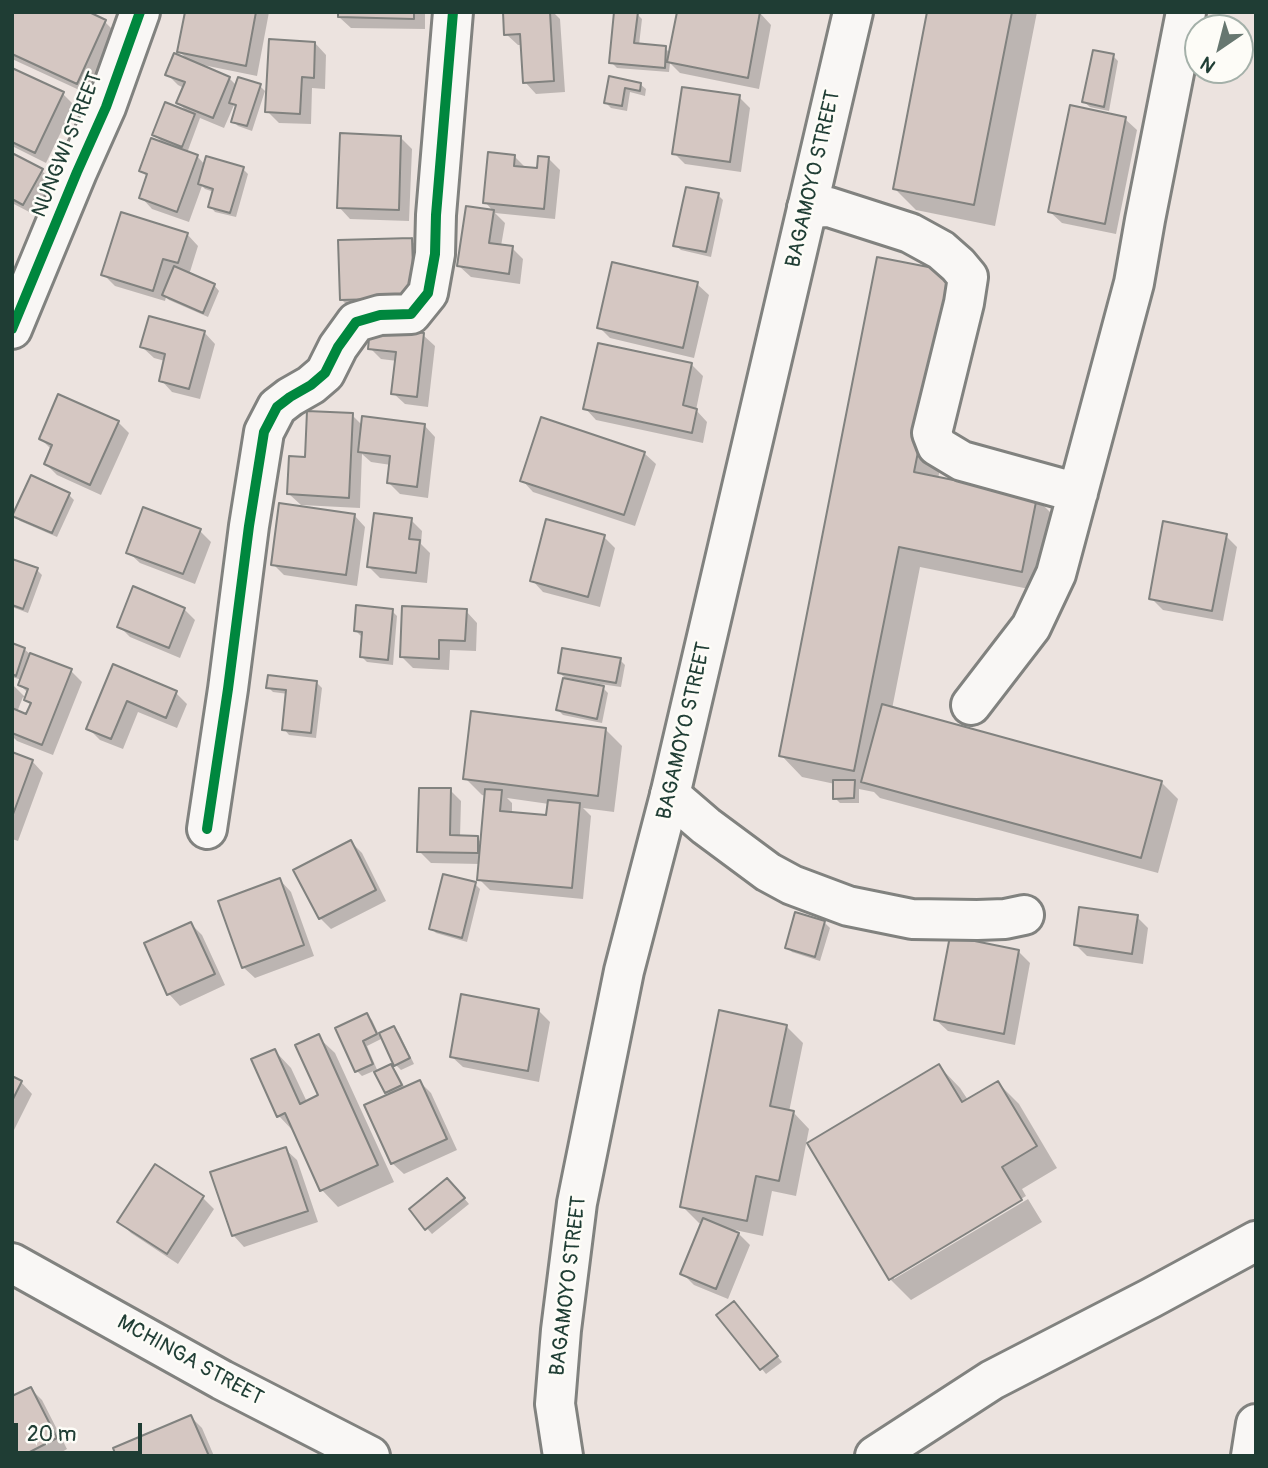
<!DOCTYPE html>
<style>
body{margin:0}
#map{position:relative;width:1268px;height:1468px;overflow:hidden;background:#ece3df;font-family:Pangolin,sans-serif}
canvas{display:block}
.frame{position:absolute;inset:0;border:14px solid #1f3d34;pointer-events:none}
.north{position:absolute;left:1184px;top:14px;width:70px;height:70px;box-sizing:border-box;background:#fdfcf7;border:2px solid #a4b0a9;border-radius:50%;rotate:215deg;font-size:19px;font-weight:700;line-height:28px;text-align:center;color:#1f3d34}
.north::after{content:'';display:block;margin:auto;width:24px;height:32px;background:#677770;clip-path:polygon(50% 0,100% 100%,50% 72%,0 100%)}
.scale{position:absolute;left:14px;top:1423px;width:128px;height:32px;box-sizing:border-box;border:4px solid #1f3d34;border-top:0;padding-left:9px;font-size:21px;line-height:24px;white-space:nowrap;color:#1f3d34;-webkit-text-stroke:5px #fdfcf7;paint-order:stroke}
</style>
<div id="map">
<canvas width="1268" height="1468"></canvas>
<div class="frame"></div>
<div class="north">N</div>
<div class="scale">20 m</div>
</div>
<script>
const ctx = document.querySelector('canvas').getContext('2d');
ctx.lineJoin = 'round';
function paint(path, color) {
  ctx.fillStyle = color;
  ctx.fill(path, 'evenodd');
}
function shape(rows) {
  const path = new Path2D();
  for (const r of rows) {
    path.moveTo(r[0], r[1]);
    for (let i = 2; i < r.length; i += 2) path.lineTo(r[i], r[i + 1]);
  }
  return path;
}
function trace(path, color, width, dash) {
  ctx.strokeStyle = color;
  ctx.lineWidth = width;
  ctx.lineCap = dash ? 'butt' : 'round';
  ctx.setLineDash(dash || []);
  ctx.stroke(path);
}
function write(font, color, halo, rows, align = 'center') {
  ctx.font = font + ' Pangolin,sans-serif';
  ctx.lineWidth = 5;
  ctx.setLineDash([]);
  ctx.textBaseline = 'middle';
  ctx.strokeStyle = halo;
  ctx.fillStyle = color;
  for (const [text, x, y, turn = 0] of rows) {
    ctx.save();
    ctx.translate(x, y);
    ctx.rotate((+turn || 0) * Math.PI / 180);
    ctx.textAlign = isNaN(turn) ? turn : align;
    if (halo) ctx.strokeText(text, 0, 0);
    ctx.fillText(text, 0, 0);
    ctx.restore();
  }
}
const shadow = shape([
 [12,12,105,22,116,33,88,94,12,59],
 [187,12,269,12,257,76,203,65,202,67,229,78,237,86,260,86,265,91,252,131,238,126,233,121,237,108,234,105,224,128,200,118,187,153,197,156,205,165,243,169,248,174,236,217,215,212,210,206,214,192,205,189,202,186,189,222,152,209,141,197,148,177,141,171,164,144,154,134,189,113,178,103,184,88,178,85,167,74,189,61,179,51],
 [339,12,425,12,425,29,351,28,339,17],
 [505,12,553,12,560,19,565,92,536,94,525,82,522,45,518,45,506,34],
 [928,12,1037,12,995,226,916,210,895,189],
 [760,13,771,25,759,89,680,73,670,63,669,72,617,68,611,62,637,14,642,19,639,45,665,48,670,53],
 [315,43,326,55,325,89,312,88,311,124,279,123,267,111],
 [1113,56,1118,61,1109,111,1090,107,1084,102],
 [12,70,63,94,74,105,46,163,12,146],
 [610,78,640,84,646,89,645,96,630,92,627,111,611,108,605,102],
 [739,97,750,108,741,172,685,164,674,153],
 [1125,119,1137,130,1116,234,1062,223,1050,212],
 [400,137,412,149,409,221,350,219,339,207],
 [12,155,42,171,53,182,35,215,12,203],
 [514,156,526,168,538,170,549,159,560,170,555,219,495,213,505,223,501,246,512,248,523,259,520,284,471,277,459,266,468,208,494,212,485,202],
 [718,195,723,200,711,257,681,250,675,245],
 [187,234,198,246,189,275,214,285,219,291,208,317,169,300,166,297,165,301,115,286,103,274],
 [411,240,422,252,424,309,353,311,342,300],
 [697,284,709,295,694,358,610,338,599,327],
 [974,295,938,479,1037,499,1058,520,1044,592,920,567,892,709,1161,782,1178,799,1158,873,880,798,874,792,859,789,859,803,840,803,835,798,835,784,802,777,781,755],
 [204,332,215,344,200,399,172,392,161,380,165,361,154,358,142,347],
 [423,335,435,346,428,407,405,404,393,393,397,361,381,359,370,348],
 [692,365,703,376,696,410,707,422,703,443,596,420,585,408],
 [352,415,363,426,424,425,435,437,428,498,400,494,389,483,391,465,371,462,362,454,360,508,301,505,289,494],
 [118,422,129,433,101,495,57,475,46,464,52,450,41,439],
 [644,453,656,464,635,526,533,492,522,480],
 [69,495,74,500,57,537,20,521,14,516],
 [354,515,365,527,357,586,284,575,273,564],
 [411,520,422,531,421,544,430,553,427,583,380,578,369,567],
 [200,531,211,542,195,584,140,563,128,552],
 [1226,536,1237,547,1223,621,1163,610,1151,598],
 [604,537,615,548,600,607,543,592,532,580],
 [12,561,37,570,42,575,28,613,12,607],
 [184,609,195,620,180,658,130,637,119,626],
 [392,611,397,616,393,665,367,662,362,657,364,636,361,636,355,630],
 [466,611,477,623,476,651,450,650,449,670,413,668,401,656],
 [12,645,24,649,30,654,71,671,82,682,53,755,17,741,12,736,12,684,26,698,28,693,20,685,22,680,12,677],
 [23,697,32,706,27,716,17,712],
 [620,660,625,665,621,687,593,683,592,686,603,688,608,693,602,723,563,715,558,710,564,677,560,673],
 [114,667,176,693,187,704,177,728,138,712,123,749,100,740,88,728],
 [317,683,322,688,316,738,289,735,284,729,288,694,273,692,268,687],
 [605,729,622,746,614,812,583,808,591,816,583,899,490,890,479,879,480,864,431,863,419,851,450,790,461,801,460,837,477,838,482,843,486,796,482,795,465,778],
 [507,798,549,804,548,817,512,814,512,803],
 [12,754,32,761,43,773,18,841,12,839],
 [351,842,362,853,386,901,331,929,320,918],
 [280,880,291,892,314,956,255,978,243,967],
 [475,884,480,889,467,942,436,933,431,928],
 [796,914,825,923,830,928,820,961,792,952,787,947],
 [1137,917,1148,928,1143,964,1087,956,1076,945],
 [191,924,202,935,225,985,180,1006,169,994],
 [1018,951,1030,963,1015,1045,948,1031,936,1020],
 [539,1011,550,1022,539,1082,463,1067,451,1056],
 [367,1015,372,1020,379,1035,394,1028,399,1033,414,1064,401,1070,396,1065,383,1038,367,1046,378,1072,391,1066,396,1071,405,1088,420,1082,431,1093,457,1150,404,1174,392,1163,390,1095,376,1070,362,1076,357,1071],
 [786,1026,803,1043,789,1112,793,1112,809,1129,796,1196,772,1191,763,1236,735,1230,750,1245,728,1299,694,1285,682,1273,703,1224,699,1223,682,1206],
 [318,1037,335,1053,394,1182,338,1207,322,1190,296,1134,279,1116,254,1060,275,1051,291,1068,307,1102,320,1096],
 [939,1066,960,1088,968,1100,998,1083,1019,1104,1057,1168,1022,1189,1026,1196,894,1275,894,1279,1028,1199,1042,1222,911,1300,890,1279],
 [12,1078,21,1082,32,1094,12,1134],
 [285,1149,297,1160,318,1222,244,1247,233,1235],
 [453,1185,469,1204,432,1234,411,1210],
 [203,1198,214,1209,178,1264,131,1233,120,1222],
 [739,1308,782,1362,766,1374,718,1315],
 [31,1389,42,1400,67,1449,55,1456,12,1456],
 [191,1417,202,1428,214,1456,118,1456]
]);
const building = shape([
 [12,12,89,12,106,20,77,84,12,54,12,12],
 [185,12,256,12,246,66,177,52,185,12],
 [338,12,414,12,414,19,338,17,338,12],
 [503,12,550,12,554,81,523,83,520,34,504,35,503,12],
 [614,12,638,12,634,43,666,46,665,68,609,63,614,12],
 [677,12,760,12,748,78,667,62,677,12],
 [927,12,1012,12,974,205,893,189,927,12],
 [269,39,315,42,314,78,302,77,300,114,265,112,269,39],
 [1093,50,1114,54,1104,107,1082,102,1093,50],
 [174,53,230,77,213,118,176,103,185,82,165,75,174,53],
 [12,68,64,92,35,153,12,142,12,68],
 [609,76,641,83,640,91,625,88,622,106,604,103,609,76],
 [238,77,261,84,247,126,231,122,236,105,229,103,238,77],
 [682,87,740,95,730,162,672,154,682,87],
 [165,102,195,114,182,147,152,135,165,102],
 [1070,105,1126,117,1105,224,1048,212,1070,105],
 [340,133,401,136,399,210,337,208,340,133],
 [151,138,198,155,177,212,139,198,147,174,139,171,151,138],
 [488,152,515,155,514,166,537,168,538,156,549,157,544,209,483,203,488,152],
 [12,153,43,169,23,205,12,199,12,153],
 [206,156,244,167,230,213,208,207,213,189,198,184,206,156],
 [686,187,719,193,706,252,673,246,686,187],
 [466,206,494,210,489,243,513,246,509,274,457,266,466,206],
 [121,212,188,233,178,263,163,259,153,291,101,275,121,212],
 [412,238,414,298,340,300,338,240,412,238],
 [877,257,954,272,914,472,1037,497,1022,572,899,547,854,771,779,756,877,257],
 [612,262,698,282,683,348,597,328,612,262],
 [174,266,215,284,203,313,162,295,174,266],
 [149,316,205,331,189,389,159,381,165,354,140,347,149,316],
 [370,327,424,333,417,397,391,394,396,352,368,349,370,327],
 [598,343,692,363,683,405,697,409,692,433,583,409,598,343],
 [58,394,119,421,90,485,44,464,52,445,39,439,58,394],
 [307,411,353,413,349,498,287,494,289,456,305,457,307,411],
 [362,416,425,424,417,487,387,483,390,456,358,452,362,416],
 [541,417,645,452,624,515,520,481,541,417],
 [31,475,70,493,52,533,12,516,31,475],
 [279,503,355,514,346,575,271,565,279,503],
 [143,507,201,529,183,574,126,553,143,507],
 [374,513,412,518,409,539,420,540,416,573,367,567,374,513],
 [546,519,605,535,588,597,530,581,546,519],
 [1163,521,1227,534,1212,611,1149,599,1163,521],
 [12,559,38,568,23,609,12,605,12,559],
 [133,586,185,608,169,648,117,627,133,586],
 [356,605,393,609,388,660,360,657,362,632,354,631,356,605],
 [402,606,467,609,465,641,439,640,439,659,400,657,402,606],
 [12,643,25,648,16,676,12,674,12,643],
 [562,648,621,658,616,683,558,673,562,648],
 [30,653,72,669,42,745,12,733,12,708,26,714,31,703,24,700,28,689,18,685,30,653],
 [113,664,177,691,166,718,127,701,111,739,86,729,113,664],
 [268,675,317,681,311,733,282,730,286,690,266,688,268,675],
 [563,678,604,686,597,719,556,710,563,678],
 [882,704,1162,781,1141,858,861,782,882,704],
 [471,711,606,728,598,796,463,779,471,711],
 [12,752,33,760,12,817,12,752],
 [833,780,855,780,854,798,833,799,833,780],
 [419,788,451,788,450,835,478,836,478,853,417,852,419,788],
 [485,789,502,790,500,811,546,815,548,800,580,803,572,888,477,880,485,789],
 [351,840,376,890,319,919,293,870,351,840],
 [443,874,476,882,462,938,429,929,443,874],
 [280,878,304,945,242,968,218,901,280,878],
 [1079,907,1138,915,1132,954,1074,945,1079,907],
 [795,912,825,921,815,957,785,948,795,912],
 [191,922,215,974,167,995,144,943,191,922],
 [950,936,1019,950,1004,1034,934,1020,950,936],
 [461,994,539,1009,528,1071,450,1057,461,994],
 [719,1010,787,1025,770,1106,794,1111,779,1181,756,1176,747,1221,680,1207,719,1010],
 [367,1013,377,1034,363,1041,373,1064,355,1072,335,1028,367,1013],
 [394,1026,410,1058,394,1066,379,1033,394,1026],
 [319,1034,378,1165,320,1191,285,1113,277,1117,251,1059,275,1049,300,1104,318,1095,295,1045,319,1034],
 [391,1064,402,1085,385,1093,374,1072,391,1064],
 [939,1064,962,1102,998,1081,1037,1146,1002,1167,1022,1200,889,1280,807,1143,939,1064],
 [12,1076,22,1081,12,1101,12,1076],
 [420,1080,447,1139,391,1164,364,1105,420,1080],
 [286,1147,308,1211,232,1236,210,1172,286,1147],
 [155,1164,204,1196,167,1254,117,1222,155,1164],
 [447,1178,465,1198,425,1230,409,1209,447,1178],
 [703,1218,739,1233,716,1289,680,1274,703,1218],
 [734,1301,778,1356,760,1370,716,1315,734,1301],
 [31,1387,57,1438,22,1456,12,1456,12,1396,31,1387],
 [191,1415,209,1456,116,1456,113,1448,191,1415]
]);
const minor = shape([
 [807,208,829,207,910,233,941,250,958,265,968,277,964,303,932,433,937,446,962,461,1078,493],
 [12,329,77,172,106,107,140,12],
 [971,705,1031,627,1056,574,1134,283,1145,220,1186,12],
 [670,795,706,826,768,872,792,885,848,906,912,919,977,920,1005,919,1024,915],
 [207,829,228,689,249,526,264,432,277,407,290,397,311,385,325,373,338,347,356,322,380,315,411,314,428,293,435,254,436,215,453,12],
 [1251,1456,1256,1424]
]);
const major = shape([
 [12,1263,222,1380,370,1456],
 [563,1456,555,1404,561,1330,577,1203,624,971,670,795,853,12]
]);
const highway = shape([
 [875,1456,992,1380,1151,1298,1256,1241]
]);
const cycleway = shape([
 [12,329,77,172,106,107,140,12],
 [207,829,228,689,249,526,264,432,277,407,290,397,311,385,325,373,338,347,356,322,380,315,411,314,428,293,435,254,436,215,453,12]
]);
const streetNames = [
 ["NUNGWI STREET",68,145,-68],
 ["BAGAMOYO STREET",814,179,-77],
 ["BAGAMOYO STREET",685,731,-77],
 ["BAGAMOYO STREET",569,1286,-83],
 ["MCHINGA STREET",190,1361,29]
];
paint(shadow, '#0003');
paint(building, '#d5c7c2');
trace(building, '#81827f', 2);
trace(minor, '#81827f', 44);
trace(major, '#81827f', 44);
trace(highway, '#81827f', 44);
trace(minor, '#f9f7f5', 38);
trace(major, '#f9f7f5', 38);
trace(highway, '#f9f7f5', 38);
trace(cycleway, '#00873e', 10);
write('21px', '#1f3d34', '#fdfcf7', streetNames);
</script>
